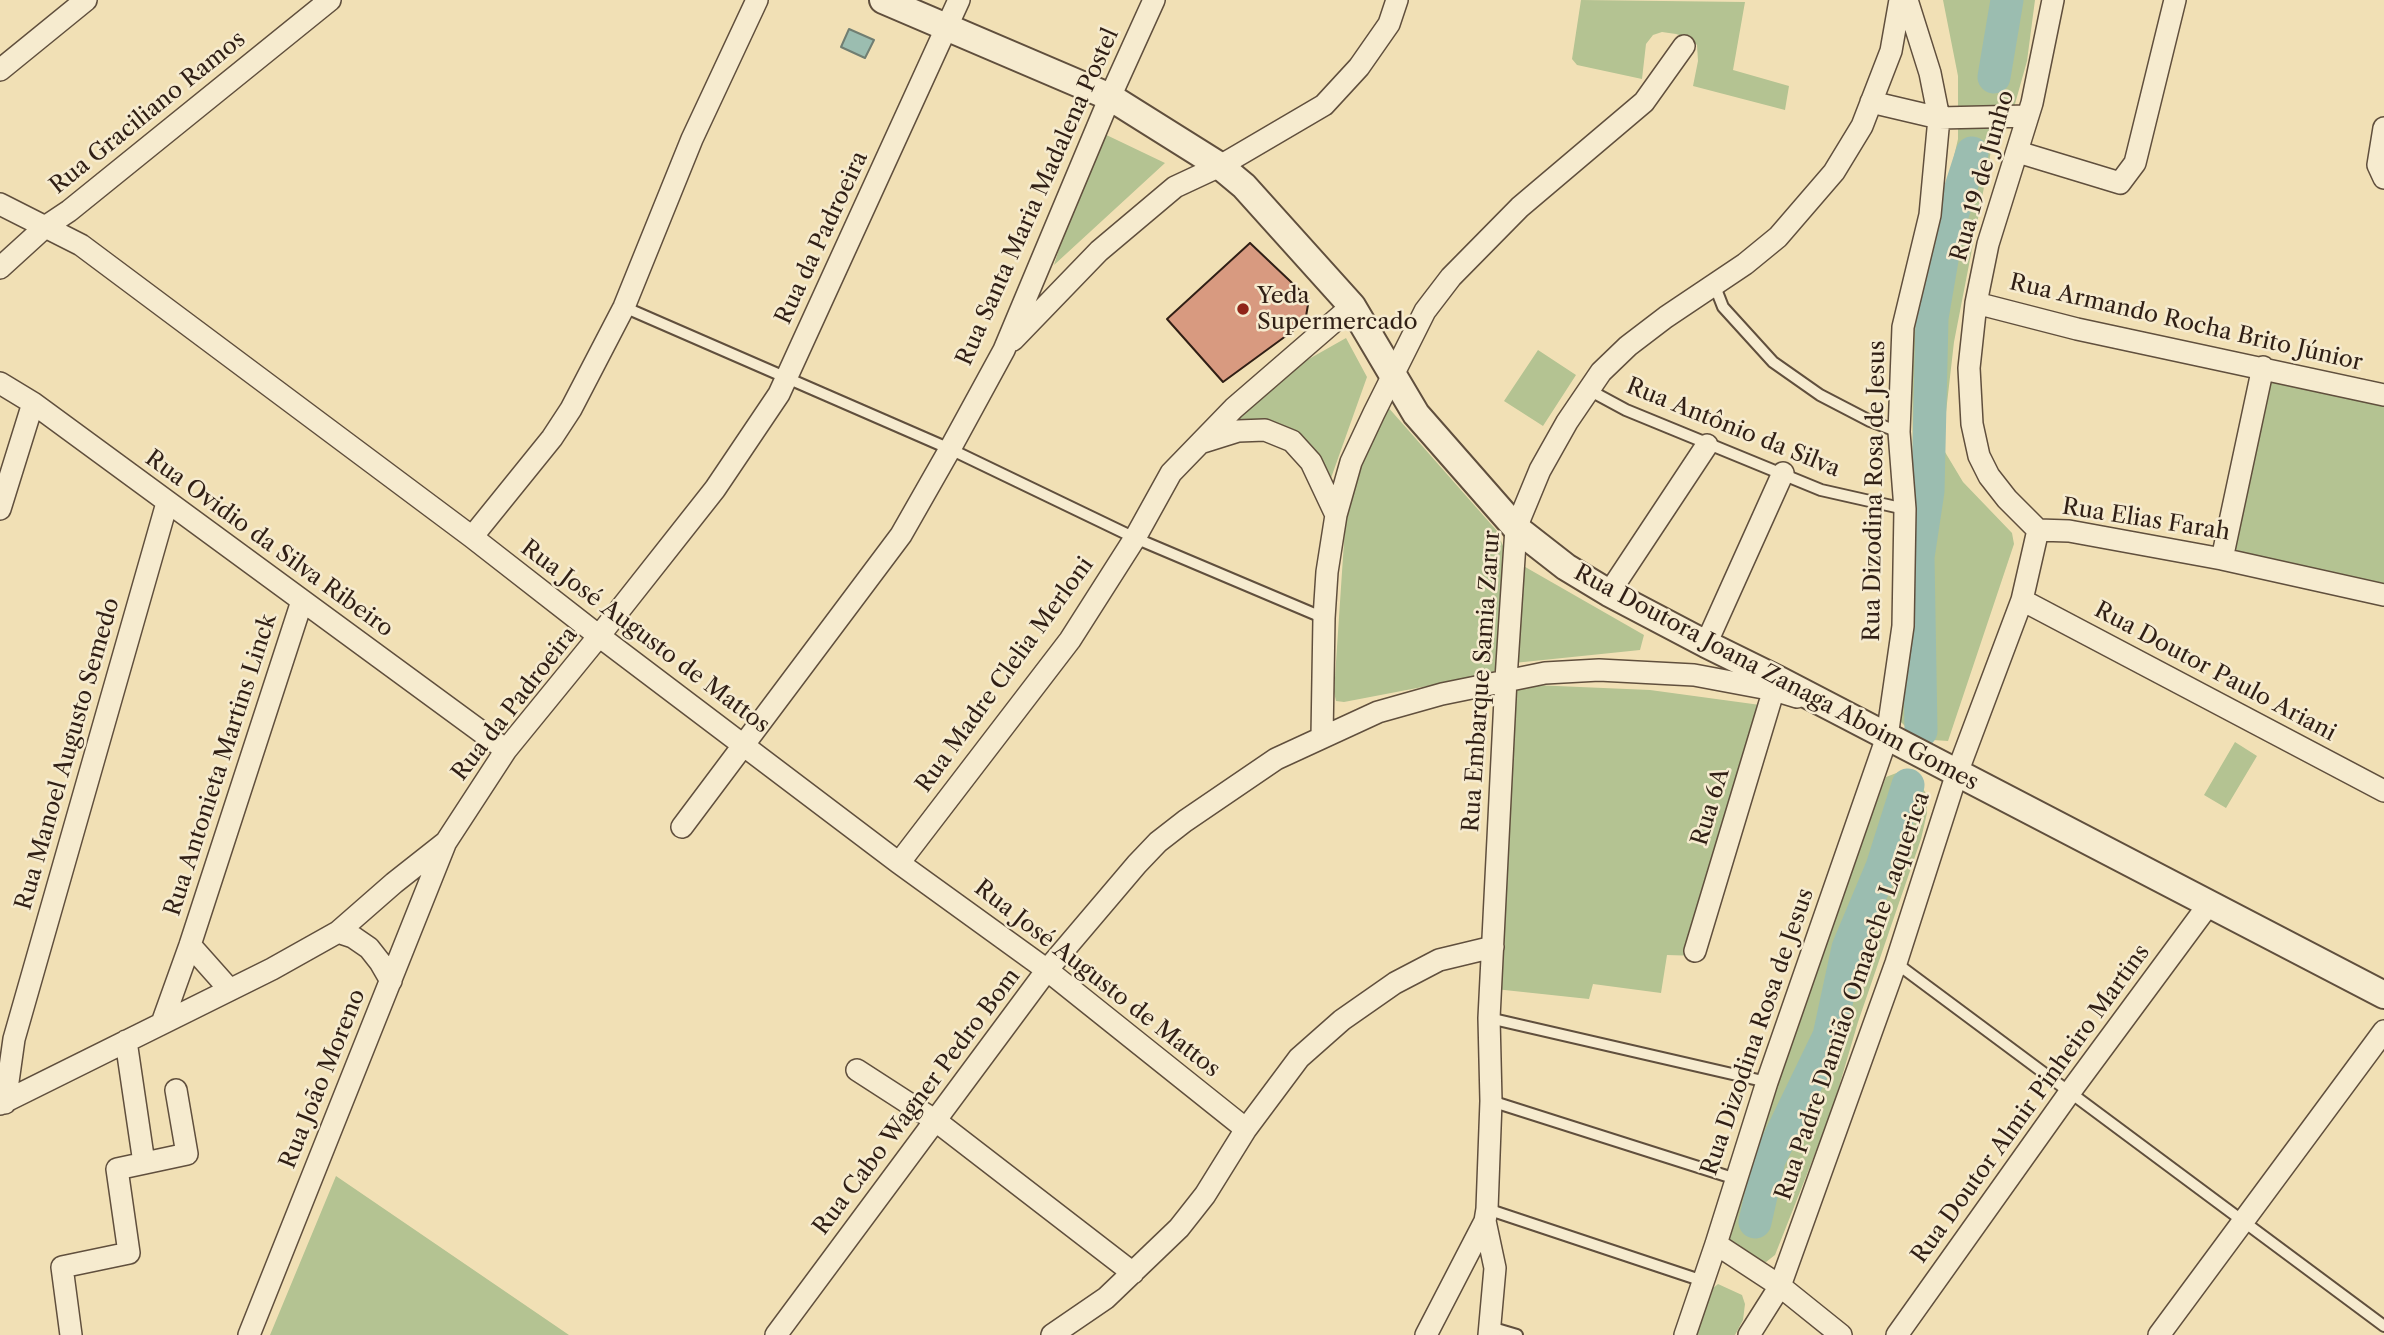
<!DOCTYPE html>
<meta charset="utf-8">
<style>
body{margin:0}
canvas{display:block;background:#f1e0b5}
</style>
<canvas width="2384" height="1335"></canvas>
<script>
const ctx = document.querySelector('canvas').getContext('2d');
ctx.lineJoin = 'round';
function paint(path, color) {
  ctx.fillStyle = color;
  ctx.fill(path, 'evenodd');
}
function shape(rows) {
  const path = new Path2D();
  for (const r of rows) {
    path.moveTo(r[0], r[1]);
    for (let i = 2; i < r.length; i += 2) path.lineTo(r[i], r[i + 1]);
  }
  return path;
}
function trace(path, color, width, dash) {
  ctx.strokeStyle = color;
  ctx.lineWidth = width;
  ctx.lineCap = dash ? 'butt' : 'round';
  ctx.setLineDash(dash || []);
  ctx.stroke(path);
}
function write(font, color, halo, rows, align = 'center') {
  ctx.font = font + ' "Libre Caslon Text",serif';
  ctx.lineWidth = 5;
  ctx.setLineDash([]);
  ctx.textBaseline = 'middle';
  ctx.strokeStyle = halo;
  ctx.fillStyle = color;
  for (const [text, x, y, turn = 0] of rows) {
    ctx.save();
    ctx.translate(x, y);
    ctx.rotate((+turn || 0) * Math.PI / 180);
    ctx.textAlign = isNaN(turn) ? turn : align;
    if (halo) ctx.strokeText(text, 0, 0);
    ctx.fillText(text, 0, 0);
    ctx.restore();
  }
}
const green = shape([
 [1581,0,1745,2,1733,70,1789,86,1785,110,1693,86,1698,61,1697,45,1689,38,1676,34,1662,32,1653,35,1646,44,1642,79,1577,65,1572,59],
 [1943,0,2035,0,2027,61,2013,111,1992,146,1954,342,1942,447,1963,482,2012,533,2014,544,1948,741,1933,740,1911,732,1898,719,1913,509,1912,339,1958,139,1958,76],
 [1096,130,1165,163,1054,265],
 [1346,338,1367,377,1331,478,1304,442,1225,424,1293,368],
 [1538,350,1576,375,1543,426,1504,401],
 [2268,374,2384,399,2384,592,2227,558],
 [1387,406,1497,531,1503,546,1499,666,1495,671,1485,675,1344,702,1336,701,1334,692,1346,512,1365,444],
 [1520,564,1644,635,1640,650,1514,663],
 [1510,684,1650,690,1775,707,1698,956,1667,955,1661,993,1593,984,1589,999,1495,989],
 [2235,742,2257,756,2226,808,2204,795],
 [1899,772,1918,781,1927,795,1927,813,1921,839,1858,1022,1833,1107,1809,1169,1775,1255,1766,1262,1754,1262,1727,1239,1815,968,1886,777],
 [336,1176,569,1335,270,1335],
 [1718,1284,1742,1295,1745,1304,1743,1320,1735,1335,1688,1335,1706,1294]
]);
const water = shape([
 [849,29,874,40,865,58,841,47,849,29]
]);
const river = shape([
 [1994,77,2007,0],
 [1921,731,1918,557,1928,491,1932,318,1947,231,1972,153],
 [1755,1222,1769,1160,1829,1036,1848,948,1882,867,1908,785]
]);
const building = shape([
 [1250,243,1309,299,1305,322,1223,382,1167,319,1250,243]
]);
const service = shape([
 [1714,284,1723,307,1773,362,1820,395,1870,421,1899,432],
 [624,307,950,449,1135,538,1324,618],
 [1589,390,1626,410,1821,490,1905,509],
 [1896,963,2384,1326],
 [1489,1018,1767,1082],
 [1491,1101,1736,1179],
 [1487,1209,1703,1281],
 [1490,1327,1517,1335]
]);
const minor = shape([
 [2053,0,2032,103,1988,244,1976,303,1969,368,1972,424,1979,456,1989,476,2007,499,2038,530,2069,531,2222,559,2384,595],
 [0,70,86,0],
 [1871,102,1939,118,2028,116],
 [2384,128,2378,165,2384,178],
 [2018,152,2120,183,2135,163,2175,0],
 [0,204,81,245,472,537,599,636,899,863,1047,970,1246,1129],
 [0,268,45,227,69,211,330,0],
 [1976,303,2077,329,2384,395],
 [1013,340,1099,251,1175,187,1220,166,1324,105,1359,67,1389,24,1397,0],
 [0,383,33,403,506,750],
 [1203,442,1238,431,1265,430,1292,441,1311,462,1336,515],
 [0,509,33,403],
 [472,537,552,438,571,409,624,307,692,139,757,0],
 [2222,559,2263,367],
 [1609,593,1707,445],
 [2022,600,2384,791],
 [1706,644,1783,473],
 [1322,737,1324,618,1327,572,1336,515,1351,462,1374,413,1425,311,1451,277,1520,207,1644,102,1684,46],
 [682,827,901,535,950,449,1004,350,1110,97,1154,0],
 [899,863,1070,640,1135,538,1171,473,1234,408,1352,306],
 [338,932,353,937,369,948,380,962,391,981],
 [190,945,230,990],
 [1695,951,1777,679],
 [162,1023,190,945,302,601],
 [126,1041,144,1163],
 [857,1070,936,1121,1133,1273],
 [5,1103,14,1039,167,503],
 [0,1104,272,969,338,932,394,883,446,842,506,750,599,636,715,489,779,394,959,0],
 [1485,1221,1495,1268,1489,1335],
 [1716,1244,1780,1286,1841,1335],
 [71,1335,62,1267,129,1253,117,1169,187,1154,176,1090],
 [249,1335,445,844],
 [776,1335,1047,970,1137,864,1158,842,1185,821,1276,759,1378,712,1442,694,1545,673,1599,670,1694,675,1774,690,1797,697],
 [1052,1335,1106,1298,1179,1228,1205,1195,1246,1129,1299,1058,1342,1020,1395,983,1439,960,1493,947],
 [1426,1335,1485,1221,1487,1209,1491,1101,1489,1018,1506,679,1516,528,1540,470,1567,422,1601,372,1628,346,1666,317,1745,264,1778,237,1834,172,1862,126,1891,51,1900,0],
 [1685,1335,1716,1244,1767,1082,1887,737,1903,626,1905,509,1899,432,1903,327,1930,215,1939,118,1930,73,1907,0],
 [1749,1335,1780,1286,1896,963,1957,773,2022,600,2038,530],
 [1897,1335,2070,1092,2209,904],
 [2159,1335,2384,1031]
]);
const tertiary = shape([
 [883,0,1110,97,1220,166,1244,186,1352,306,1416,414,1516,528,1566,567,1609,593,1706,644,1777,679,2384,995]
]);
const markers = [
 [1243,309,7,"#8f2418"]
];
const streetNames = [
 ["Rua Graciliano Ramos",148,113,-39],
 ["Rua 19 de Junho",1983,176,-74],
 ["Rua Santa Maria Madalena Postel",1038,197,-66],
 ["Rua da Padroeira",822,238,-65],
 ["Rua Armando Rocha Brito Júnior",2186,323,13],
 ["Rua Antônio da Silva",1733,428,22],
 ["Rua Dizodina Rosa de Jesus",1875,491,-89],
 ["Rua Elias Farah",2146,520,9],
 ["Rua Ovidio da Silva Ribeiro",269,544,36],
 ["Rua José Augusto de Mattos",645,637,37],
 ["Rua Doutor Paulo Ariani",2215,672,28],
 ["Rua Madre Clelia Merloni",1005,675,-54],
 ["Rua Doutora Joana Zanaga Aboim Gomes",1776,678,28],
 ["Rua Embarque Samia Zarur",1482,681,-86],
 ["Rua da Padroeira",515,704,-52],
 ["Rua Manoel Augusto Semedo",68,754,-74],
 ["Rua Antonieta Martins Linck",221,765,-72],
 ["Rua 6A",1711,807,-73],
 ["Rua José Augusto de Mattos",1097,979,38],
 ["Rua Padre Damião Omaeche Laquerica",1853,996,-71],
 ["Rua Dizodina Rosa de Jesus",1758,1032,-71],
 ["Rua João Moreno",323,1079,-68],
 ["Rua Cabo Wagner Pedro Bom",917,1102,-53],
 ["Rua Doutor Almir Pinheiro Martins",2031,1104,-54]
];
const poiNames = [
 ["Yeda",1257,296],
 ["Supermercado",1257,322]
];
paint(green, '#b4c392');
paint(water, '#9bbdb0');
trace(water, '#707e72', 2);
trace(river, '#9bbdb0', 33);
paint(building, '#d89a80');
trace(building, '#301f15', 2);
trace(service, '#604f3d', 14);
trace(minor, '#604f3d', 24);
trace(tertiary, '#604f3d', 30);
trace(service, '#f6ebcf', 10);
trace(minor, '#f6ebcf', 21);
trace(tertiary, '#f6ebcf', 26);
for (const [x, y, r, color] of markers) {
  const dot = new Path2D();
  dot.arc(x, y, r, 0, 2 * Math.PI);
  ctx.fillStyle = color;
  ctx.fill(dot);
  trace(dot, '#f6ebcf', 2.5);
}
write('23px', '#301f15', '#f6ebcf', streetNames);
write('23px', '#301f15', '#f6ebcf', poiNames, 'left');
</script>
